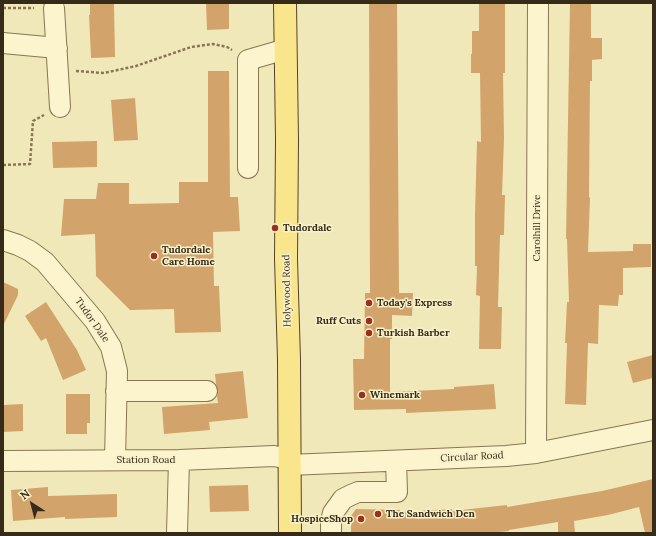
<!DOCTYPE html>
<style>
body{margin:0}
#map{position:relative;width:656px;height:536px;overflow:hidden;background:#f1e8b9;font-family:Lora,serif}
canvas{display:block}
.frame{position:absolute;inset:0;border:4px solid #362b19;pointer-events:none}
.north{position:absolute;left:12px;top:484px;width:40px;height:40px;-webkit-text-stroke:3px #f8f1c9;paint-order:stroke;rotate:324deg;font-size:11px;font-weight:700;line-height:16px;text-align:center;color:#362b19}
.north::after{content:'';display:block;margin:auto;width:14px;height:18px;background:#362b19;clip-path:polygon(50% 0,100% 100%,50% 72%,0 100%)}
</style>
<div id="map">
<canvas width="656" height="536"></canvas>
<div class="frame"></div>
<div class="north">N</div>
</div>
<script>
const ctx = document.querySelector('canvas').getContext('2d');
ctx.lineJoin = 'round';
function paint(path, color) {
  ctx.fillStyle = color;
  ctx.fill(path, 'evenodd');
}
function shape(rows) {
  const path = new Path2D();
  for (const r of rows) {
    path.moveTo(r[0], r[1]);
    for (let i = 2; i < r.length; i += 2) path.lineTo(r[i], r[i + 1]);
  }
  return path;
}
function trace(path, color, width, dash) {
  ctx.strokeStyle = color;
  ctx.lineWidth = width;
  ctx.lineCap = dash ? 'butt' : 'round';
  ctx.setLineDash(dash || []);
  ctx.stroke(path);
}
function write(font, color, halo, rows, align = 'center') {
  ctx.font = font + ' Lora,serif';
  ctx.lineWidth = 3;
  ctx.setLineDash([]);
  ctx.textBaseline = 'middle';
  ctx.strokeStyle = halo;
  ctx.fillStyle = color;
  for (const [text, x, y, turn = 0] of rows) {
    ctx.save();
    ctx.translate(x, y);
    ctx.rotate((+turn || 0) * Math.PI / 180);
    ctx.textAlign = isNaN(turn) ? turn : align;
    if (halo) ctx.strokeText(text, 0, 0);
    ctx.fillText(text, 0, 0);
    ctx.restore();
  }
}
const building = shape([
 [90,3,114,3,115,57,91,58,89,15,90,15],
 [206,3,229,3,229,29,207,30],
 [369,3,397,3,399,293,413,293,412,316,392,315,392,339,390,339,390,392,454,389,454,387,494,384,496,409,406,413,406,409,354,410,353,359,364,359,365,293,370,293],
 [479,3,505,3,505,73,503,73,504,138,502,195,505,195,504,235,500,235,498,307,502,307,501,349,479,349,480,296,476,295,477,266,475,266,475,215,477,141,481,142,480,73,471,73,471,54,472,54,472,31,479,31],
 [570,3,591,3,591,38,602,38,602,59,592,60,592,81,590,81,589,197,590,198,588,252,633,251,633,244,651,244,651,267,623,268,623,295,619,295,618,306,599,305,598,344,588,343,586,405,565,404,567,343,565,343,567,302,569,302,567,239,566,239],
 [208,71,229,71,230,197,238,197,240,231,213,232,214,286,219,286,221,332,175,333,174,309,130,310,96,276,95,234,61,236,64,199,96,199,98,183,129,183,129,204,179,203,179,182,208,182],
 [135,98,138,140,114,141,111,100],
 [97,141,97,167,53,168,52,142],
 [3,282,18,289,18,295,3,326],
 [46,302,77,350,86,370,63,380,46,338,41,341,25,316],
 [653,355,653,378,633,383,627,362],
 [243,371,248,418,209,422,210,430,164,434,162,407,218,403,217,397,218,391,216,384,215,374],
 [66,394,90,394,90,423,87,423,87,434,66,434],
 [23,404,23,431,3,432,3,405],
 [653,479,653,533,645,533,639,507,608,515,574,521,575,533,558,533,558,522,509,530,509,531,491,533,351,533,351,516,356,509,400,510,400,512,452,509,452,511,507,505,507,507,602,491],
 [248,485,249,511,210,512,209,486],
 [48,487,48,496,117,494,117,517,65,519,65,517,13,521,11,490]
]);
const path = shape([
 [3,8,34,8],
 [76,71,104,73,136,66,191,47,213,44,227,47,232,50],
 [3,165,30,164,33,121,44,115]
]);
const minor = shape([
 [54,8,60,107],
 [3,43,57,48],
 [248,168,248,60,286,49],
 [3,240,18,245,30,251,45,262,95,321,111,347,117,371,115,460],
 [116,391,207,391],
 [536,453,538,3],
 [3,461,179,460,274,456,289,459],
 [289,465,506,456,536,453,653,430],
 [177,533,179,460],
 [331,533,331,521,333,513,343,499,351,495,358,492,397,492,396,461]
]);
const major = shape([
 [285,3,287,140,286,259,289,360,290,533]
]);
const markers = [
 [275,228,4,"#9b2f1f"],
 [154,256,4,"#9b2f1f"],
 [369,303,4,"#9b2f1f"],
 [369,321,4,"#9b2f1f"],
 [369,333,4,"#9b2f1f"],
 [362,395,4,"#9b2f1f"],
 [378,514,4,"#9b2f1f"],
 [361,519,4,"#9b2f1f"]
];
const poiNames = [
 ["Tudordale",283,228],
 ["Tudordale",162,250],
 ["Care Home",162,262],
 ["Today's Express",377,303],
 ["Ruff Cuts",361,321,"right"],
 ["Turkish Barber",377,333],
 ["Winemark",370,395],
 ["The Sandwich Den",386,514],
 ["HospiceShop",353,519,"right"]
];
const streetNames = [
 ["Carolhill Drive",537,228,-90],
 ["Holywood Road",287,291,-91],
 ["Tudor Dale",92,320,55],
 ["Circular Road",472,457,-3],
 ["Station Road",146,460]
];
paint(building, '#d2a46c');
trace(minor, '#887653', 22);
trace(major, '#554328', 24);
trace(path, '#887653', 2.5, [3, 2]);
trace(minor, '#fbf4cd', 20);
trace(major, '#f9e68c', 22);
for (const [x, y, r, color] of markers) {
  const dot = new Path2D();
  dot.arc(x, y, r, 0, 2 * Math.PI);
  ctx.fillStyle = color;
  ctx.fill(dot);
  trace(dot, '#f8f1c9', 1.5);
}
write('bold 10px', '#362b19', '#f8f1c9', poiNames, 'left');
write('10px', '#362b19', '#f8f1c9', streetNames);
</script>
